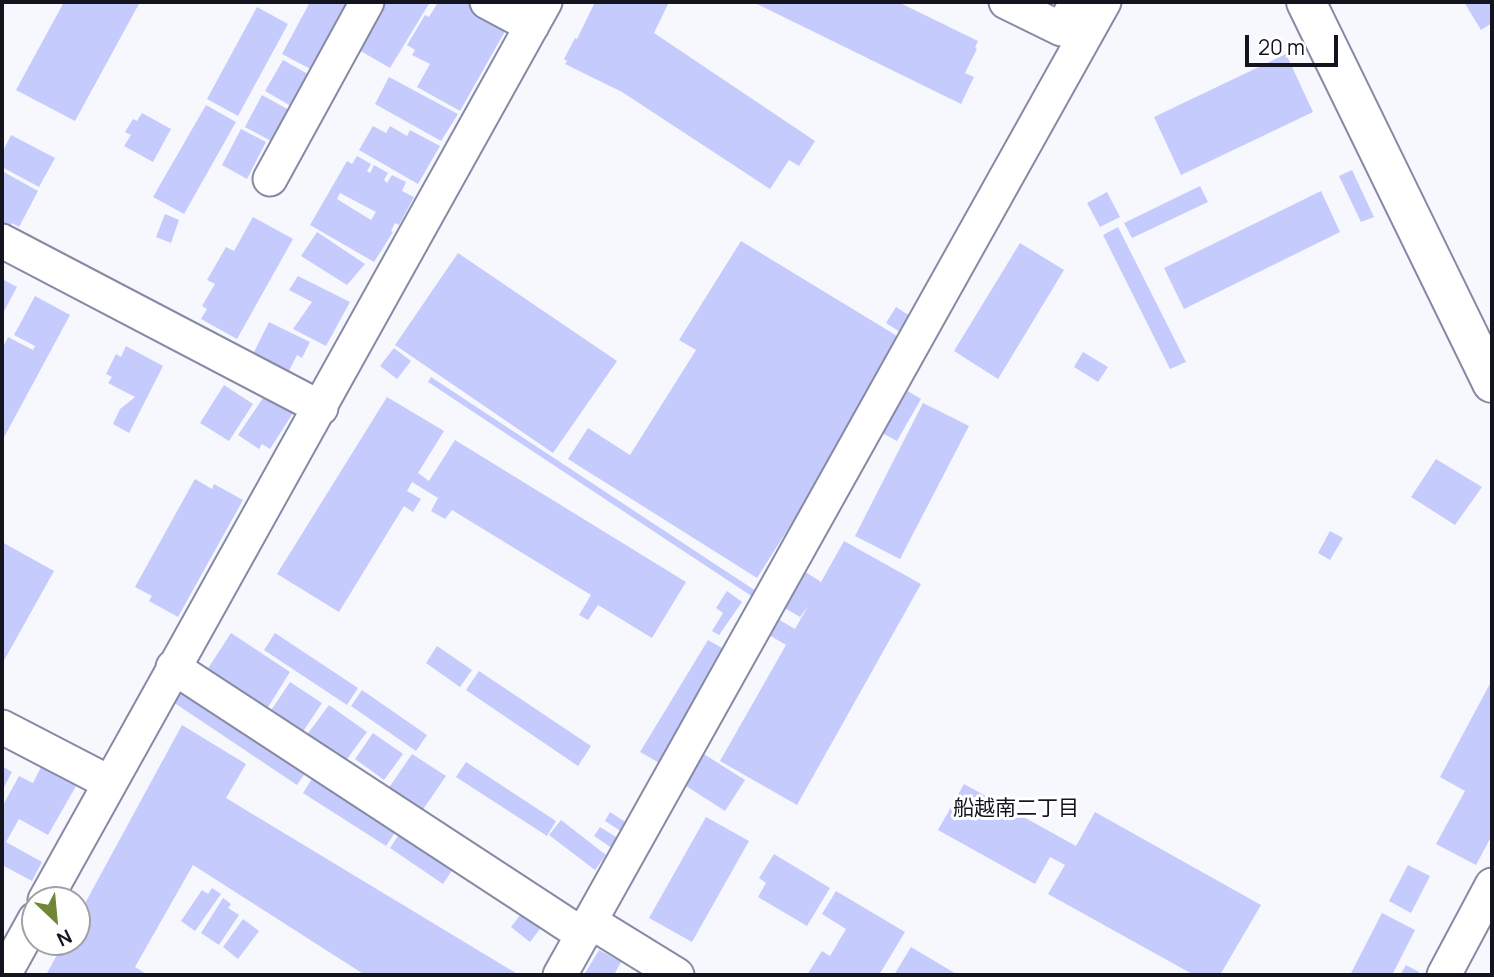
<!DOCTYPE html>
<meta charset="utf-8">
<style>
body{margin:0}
#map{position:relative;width:1494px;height:977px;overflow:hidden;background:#f7f8fd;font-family:Manrope,sans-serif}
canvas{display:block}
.frame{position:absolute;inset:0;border:4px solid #13141e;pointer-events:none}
.north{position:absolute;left:21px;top:886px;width:70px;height:70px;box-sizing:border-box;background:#fff;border:2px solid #a1a1a5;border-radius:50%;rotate:154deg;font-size:19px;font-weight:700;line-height:28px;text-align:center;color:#13141e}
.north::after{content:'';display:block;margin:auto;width:24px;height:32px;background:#718637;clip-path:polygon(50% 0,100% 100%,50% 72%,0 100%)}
.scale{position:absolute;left:1245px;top:35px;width:93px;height:32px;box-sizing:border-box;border:4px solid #13141e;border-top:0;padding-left:9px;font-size:21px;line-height:24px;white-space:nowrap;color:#13141e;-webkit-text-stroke:5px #fff;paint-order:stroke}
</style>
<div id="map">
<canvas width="1494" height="977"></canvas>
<div class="frame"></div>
<div class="north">N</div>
<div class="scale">20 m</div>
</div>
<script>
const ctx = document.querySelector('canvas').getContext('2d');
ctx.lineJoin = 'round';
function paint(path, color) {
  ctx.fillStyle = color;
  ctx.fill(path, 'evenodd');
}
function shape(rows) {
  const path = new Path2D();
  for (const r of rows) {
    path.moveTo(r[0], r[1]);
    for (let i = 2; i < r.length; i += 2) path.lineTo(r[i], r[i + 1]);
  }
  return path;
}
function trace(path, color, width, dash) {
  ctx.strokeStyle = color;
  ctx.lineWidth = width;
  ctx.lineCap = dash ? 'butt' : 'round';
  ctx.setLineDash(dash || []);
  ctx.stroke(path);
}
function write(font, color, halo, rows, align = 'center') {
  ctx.font = font + ' Manrope,"Noto Sans JP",sans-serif';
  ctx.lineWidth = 6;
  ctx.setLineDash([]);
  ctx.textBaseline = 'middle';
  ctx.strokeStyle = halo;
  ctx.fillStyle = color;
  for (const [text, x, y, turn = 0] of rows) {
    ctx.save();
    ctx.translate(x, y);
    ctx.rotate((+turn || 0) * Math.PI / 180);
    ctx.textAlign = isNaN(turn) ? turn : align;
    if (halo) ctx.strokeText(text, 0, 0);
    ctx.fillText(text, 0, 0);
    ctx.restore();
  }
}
const building = shape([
 [64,2,140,2,75,121,16,90],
 [310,2,353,2,316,72,282,54],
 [378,2,430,2,390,68,359,50,377,20,370,16],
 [438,2,465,2,508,26,460,111,417,87,430,64,412,55,415,50,407,45,425,15,429,17],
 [595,2,669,2,654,33,815,141,799,166,789,160,770,189,622,92,565,64,567,61,564,59,575,38,577,39],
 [753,2,898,2,978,41,975,48,977,49,965,73,974,77,961,104],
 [1464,2,1492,2,1492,23,1481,30],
 [257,7,288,24,238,116,207,99],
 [1286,54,1313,112,1181,175,1154,117],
 [283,60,308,74,291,106,265,91],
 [389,77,458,114,441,141,375,104],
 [262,95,289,110,271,141,245,127],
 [206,105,236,122,184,214,153,197],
 [142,113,171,129,153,162,124,146,131,135,125,132,133,119,137,121],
 [373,126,386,133,390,126,407,136,410,130,440,146,418,184,359,150],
 [241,129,266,142,247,179,222,165],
 [11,135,55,158,39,187,2,167,2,153],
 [357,156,371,164,367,171,370,173,374,165,388,173,384,180,387,183,392,175,406,182,402,191,414,197,399,225,395,223,391,231,393,232,374,262,310,225,347,161,352,164],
 [340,193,376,212,371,220,337,199],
 [1352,170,1374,217,1361,222,1339,176],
 [2,171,38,191,19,227,12,223,9,228,2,224],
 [1200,186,1208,202,1132,238,1124,223],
 [1321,191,1340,232,1184,309,1164,268],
 [1107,192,1120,217,1100,227,1087,203],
 [165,214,179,220,171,243,156,237],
 [253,217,293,239,237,339,201,319,207,309,202,306,215,284,207,280,226,247,234,251],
 [1118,227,1186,362,1170,369,1103,235],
 [317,232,365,264,347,285,301,256],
 [741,241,907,342,757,578,568,459,588,428,630,455,696,350,679,340],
 [1020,243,1064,270,998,379,954,351],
 [458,253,617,361,553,453,395,345],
 [298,276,350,302,326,346,293,329,312,302,289,290],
 [2,279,17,287,2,315],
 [35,296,70,315,2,441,2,349,8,337,33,350,35,346,14,335],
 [896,307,918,321,908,337,886,323],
 [269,322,310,342,302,358,297,355,287,375,251,358],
 [126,346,163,366,129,433,113,424,120,409,135,397,108,383,112,377,106,374,116,354,121,357],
 [394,348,411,361,397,379,380,366],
 [1083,352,1108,367,1098,382,1074,367],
 [431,377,759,593,756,599,428,382],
 [224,385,253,404,229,441,200,423],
 [906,390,921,399,897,441,882,433],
 [265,395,293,413,270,449,262,444,259,449,238,435],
 [387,397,444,431,418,473,429,481,455,440,686,582,652,638,598,605,588,620,579,615,591,595,452,510,445,519,431,511,438,498,412,482,407,491,421,499,413,512,404,506,339,612,277,574],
 [923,403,969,426,900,559,855,536],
 [1436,459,1482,487,1455,525,1411,497],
 [195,479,212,489,214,484,243,500,178,617,149,601,152,596,135,587],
 [1330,531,1343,538,1330,560,1318,553],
 [844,541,921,584,797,805,720,761,786,645,769,635,778,619,795,629,808,606,800,617,783,607,804,571,821,582],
 [2,542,54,571,2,664],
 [727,591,742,602,719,635,712,631,723,613,716,608],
 [231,633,290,672,265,712,205,673],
 [275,633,358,688,347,705,264,650],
 [708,640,731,653,663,765,640,752],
 [437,646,472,670,460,687,426,663],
 [479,671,591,746,578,766,466,690],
 [1492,680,1492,835,1476,865,1436,844,1465,791,1440,777],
 [290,682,322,703,302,733,270,712],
 [182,684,308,769,297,785,170,700],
 [362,690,427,735,416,751,351,706],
 [329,705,367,732,344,763,306,736],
 [182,725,246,764,226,798,519,975,365,975,193,865,135,967,148,975,46,975,64,942,77,942,77,918],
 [373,733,403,754,384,780,355,759],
 [699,751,745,780,725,811,680,782],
 [412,754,446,776,422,811,388,789],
 [466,762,556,821,547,836,456,777],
 [2,766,12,772,2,791],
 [41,767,76,786,48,835,19,819,6,842,42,862,32,881,2,865,2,807,19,776,33,783],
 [315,774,398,828,386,846,303,793],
 [964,784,1076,846,1095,812,1261,905,1220,975,1194,975,1048,894,1065,865,1050,857,1035,884,938,830],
 [610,812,636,829,630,837,605,821],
 [706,817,749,841,692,942,649,918],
 [561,820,606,855,595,870,549,835],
 [600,827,621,840,615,850,594,836],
 [402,830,455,866,443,884,390,848],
 [774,854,830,888,807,926,758,897,766,883,759,878],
 [1408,865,1430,876,1411,913,1389,901],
 [212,888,221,894,195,931,181,921,202,890,208,894],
 [836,891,905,932,879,975,807,975,822,951,830,956,846,929,822,914],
 [223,898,231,904,228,908,239,915,219,945,201,933],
 [524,910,543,925,530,942,511,927],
 [1382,913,1415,930,1392,975,1350,975],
 [243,919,259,931,238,959,223,947],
 [911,947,958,975,894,975],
 [599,950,621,962,614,975,584,975],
 [1406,965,1419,972,1418,975,1400,975]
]);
const street = shape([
 [487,2,532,26],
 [1006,2,1061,29,1077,2],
 [270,179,367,2],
 [2,241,321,408],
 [173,667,583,935],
 [2,727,110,783],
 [45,900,545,2],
 [591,922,677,975],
 [4,975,35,919],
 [560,975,1104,2],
 [1444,975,1492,885]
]);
const secondary = shape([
 [1306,2,1492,383]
]);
const neighbourhoodNames = [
 ["船越南二丁目",1016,809]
];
paint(building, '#c5cbfd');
trace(street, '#878aa4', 37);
trace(secondary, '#878aa4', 42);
trace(street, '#fff', 33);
trace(secondary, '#fff', 38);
write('21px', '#13141e', '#fff', neighbourhoodNames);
</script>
